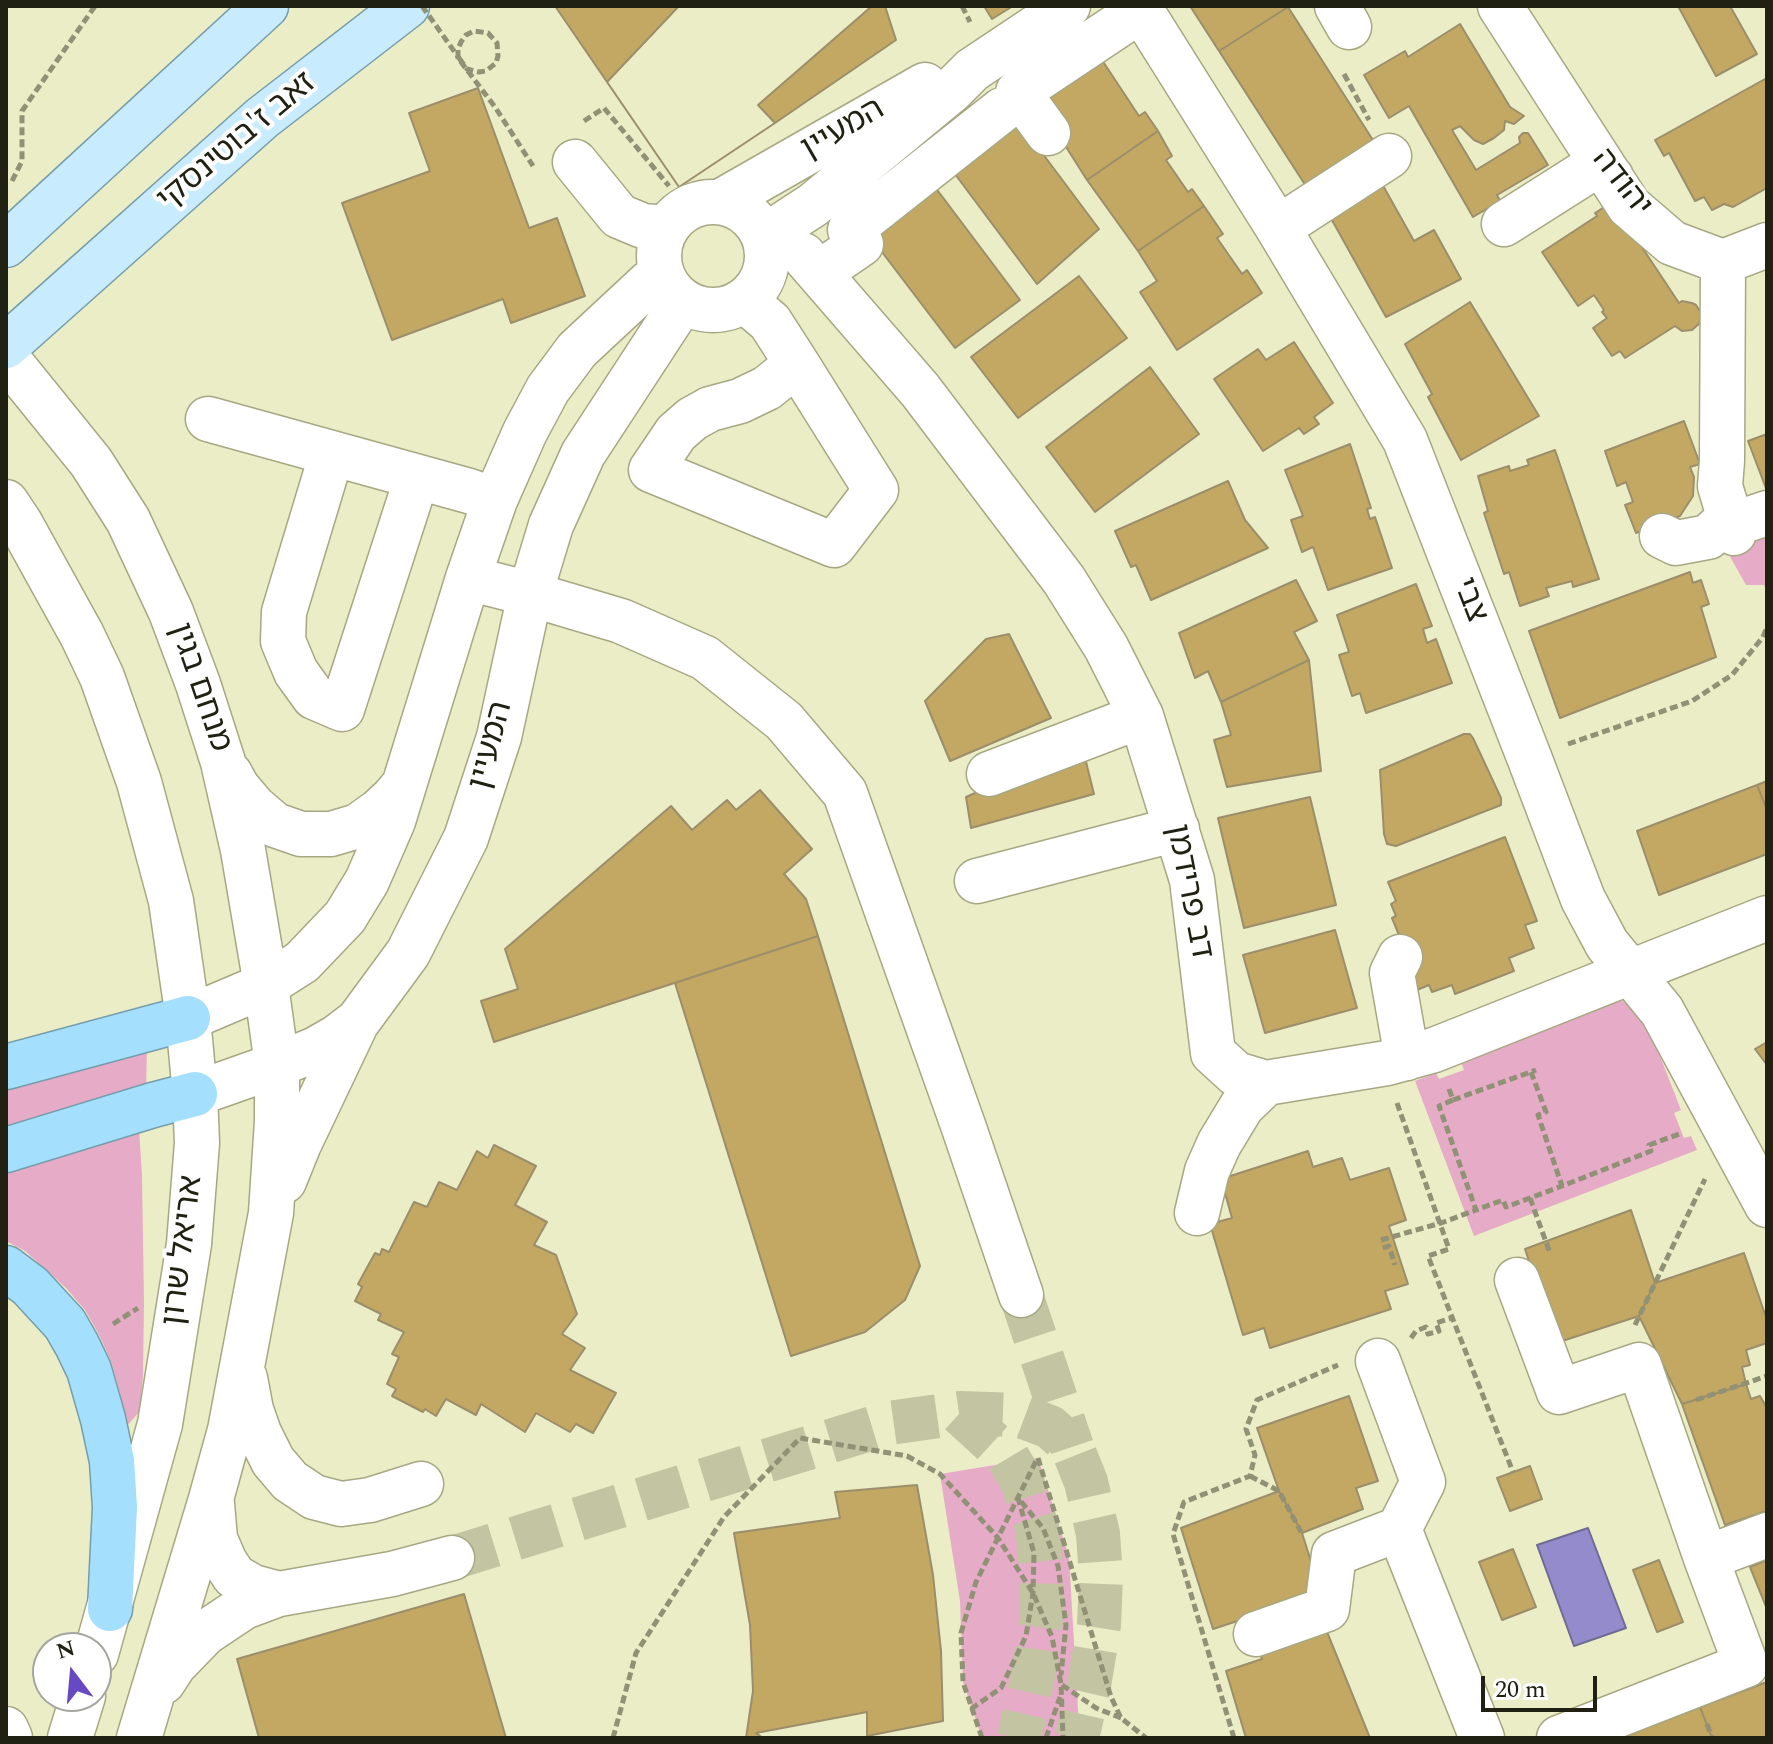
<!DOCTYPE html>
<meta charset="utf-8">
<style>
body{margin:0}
#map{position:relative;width:1773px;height:1744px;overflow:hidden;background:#ebedc6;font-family:Spectral,serif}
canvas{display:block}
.frame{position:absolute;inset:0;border:8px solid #202112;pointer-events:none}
.north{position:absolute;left:32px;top:1632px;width:80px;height:80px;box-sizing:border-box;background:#fff;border:2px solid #a6a6a0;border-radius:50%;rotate:344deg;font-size:22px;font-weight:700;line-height:32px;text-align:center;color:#202112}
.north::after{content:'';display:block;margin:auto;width:28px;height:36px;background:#674ac3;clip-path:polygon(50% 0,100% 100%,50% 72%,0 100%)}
.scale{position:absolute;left:1481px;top:1676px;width:116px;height:36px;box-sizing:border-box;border:4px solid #202112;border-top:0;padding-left:10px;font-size:24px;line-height:28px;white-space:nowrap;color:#202112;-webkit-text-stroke:6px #fff;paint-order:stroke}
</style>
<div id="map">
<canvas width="1773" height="1744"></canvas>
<div class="frame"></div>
<div class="north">N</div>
<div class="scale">20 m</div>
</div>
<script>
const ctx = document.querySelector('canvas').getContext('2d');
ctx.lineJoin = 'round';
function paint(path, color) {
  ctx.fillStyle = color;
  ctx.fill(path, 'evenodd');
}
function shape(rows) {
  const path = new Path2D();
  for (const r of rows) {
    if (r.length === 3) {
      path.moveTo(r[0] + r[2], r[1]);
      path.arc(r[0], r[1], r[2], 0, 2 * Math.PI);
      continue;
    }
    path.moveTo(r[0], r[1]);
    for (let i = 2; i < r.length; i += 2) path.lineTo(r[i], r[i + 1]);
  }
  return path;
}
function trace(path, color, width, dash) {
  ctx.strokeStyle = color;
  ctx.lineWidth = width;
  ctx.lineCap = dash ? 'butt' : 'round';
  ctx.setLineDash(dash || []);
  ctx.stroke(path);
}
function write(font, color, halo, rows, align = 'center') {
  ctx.font = font + ' Spectral,"Noto Sans Hebrew",serif';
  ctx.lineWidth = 8;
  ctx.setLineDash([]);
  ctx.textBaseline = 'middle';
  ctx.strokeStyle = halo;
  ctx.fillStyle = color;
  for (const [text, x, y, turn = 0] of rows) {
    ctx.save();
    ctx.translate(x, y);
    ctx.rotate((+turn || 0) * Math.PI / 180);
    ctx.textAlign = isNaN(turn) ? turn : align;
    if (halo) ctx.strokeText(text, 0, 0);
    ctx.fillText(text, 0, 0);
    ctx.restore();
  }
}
const green = shape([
 [1767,528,1767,593,1764,585,1746,585,1723,544],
 [1620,1001,1633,1002,1642,1010,1681,1110,1674,1113,1684,1138,1691,1136,1697,1150,1474,1236,1415,1081,1436,1073,1439,1079,1450,1075,1464,1070,1461,1062],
 [147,1045,146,1096,6,1135,6,1083],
 [139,1128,142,1176,144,1303,143,1374,140,1411,125,1428,120,1393,111,1361,98,1333,85,1310,66,1288,45,1269,25,1251,6,1241,6,1164],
 [1038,1458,1069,1557,1079,1727,1078,1738,982,1738,963,1682,960,1601,940,1474]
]);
const water = shape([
 [1588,1528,1626,1628,1574,1646,1537,1545,1588,1528]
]);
const building = shape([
 [555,6,872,6,758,105,775,123,679,187,555,6],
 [679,6,872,6,758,105,775,123,679,187,607,82,679,6],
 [872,6,885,6,896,40,775,123,758,105,872,6],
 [984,6,1013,6,992,19,984,6],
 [1190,6,1287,6,1288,7,1219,51,1190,6],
 [1678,6,1730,6,1757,54,1716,76,1678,6],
 [1288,7,1378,148,1311,194,1219,51,1288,7],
 [1460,24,1510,107,1524,116,1514,124,1505,121,1504,130,1494,138,1483,144,1474,140,1460,126,1452,130,1476,170,1520,143,1519,137,1523,133,1528,133,1530,136,1548,165,1497,195,1500,201,1473,217,1409,106,1389,118,1364,75,1405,51,1408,57,1460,24],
 [1094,48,1139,116,1145,112,1158,131,1087,180,1030,90,1094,48],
 [1765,79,1767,83,1767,188,1733,207,1724,204,1712,210,1704,197,1695,201,1669,153,1664,156,1655,140,1765,79],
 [478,88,529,228,557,218,585,296,511,323,503,299,392,340,342,203,430,171,409,113,478,88],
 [1010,110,1099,229,1037,284,946,162,1010,110],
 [1158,131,1172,156,1166,160,1188,192,1192,189,1204,206,1138,251,1087,180,1158,131],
 [929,179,1020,300,955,348,866,231,929,179],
 [1381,182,1414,241,1434,230,1461,279,1386,317,1328,213,1381,182],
 [1612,202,1679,303,1682,301,1692,303,1696,305,1701,313,1700,323,1692,330,1682,331,1675,326,1625,358,1620,351,1612,356,1593,328,1607,318,1602,312,1604,310,1594,295,1578,306,1542,252,1597,216,1595,213,1612,202],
 [1204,206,1223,234,1217,238,1242,274,1247,270,1262,293,1177,350,1140,292,1157,281,1138,251,1204,206],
 [1079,276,1127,338,1018,418,971,357,1079,276],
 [1470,302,1539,416,1461,460,1428,397,1432,394,1405,344,1470,302],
 [1294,342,1333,403,1314,417,1319,424,1304,434,1299,428,1263,451,1214,379,1258,349,1266,360,1294,342],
 [1150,367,1199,434,1095,512,1046,447,1150,367],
 [1684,421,1700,464,1690,467,1694,477,1693,496,1680,516,1636,533,1625,505,1633,502,1626,482,1617,486,1605,451,1684,421],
 [1767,434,1767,491,1748,441,1767,434],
 [1350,444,1371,508,1367,509,1370,519,1375,517,1392,568,1328,590,1313,547,1302,552,1291,520,1303,516,1285,470,1350,444],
 [1555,450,1599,579,1573,587,1572,581,1546,588,1549,596,1520,606,1509,572,1504,574,1484,513,1488,511,1478,476,1509,466,1510,471,1529,465,1527,460,1555,450],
 [1228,481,1245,520,1268,548,1151,600,1136,565,1131,567,1115,531,1228,481],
 [1690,572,1693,583,1701,580,1709,604,1701,607,1716,657,1560,718,1529,631,1690,572],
 [1296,580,1317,621,1294,632,1309,660,1221,702,1208,671,1195,678,1179,633,1296,580],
 [1416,584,1432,626,1423,629,1427,643,1436,639,1452,683,1366,713,1360,693,1352,696,1339,655,1349,652,1337,615,1416,584],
 [1009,634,1051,718,950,761,925,701,986,639,1009,634],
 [1309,660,1321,771,1227,787,1214,740,1231,735,1221,702,1309,660],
 [1464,734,1470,734,1473,738,1501,798,1501,805,1396,846,1387,844,1384,834,1380,770,1464,734],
 [1082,746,1094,794,971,828,966,797,1082,746],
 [1767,781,1767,810,1757,785,1767,781],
 [1757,785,1767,810,1767,854,1659,895,1637,831,1757,785],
 [760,790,812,849,784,874,806,899,818,936,494,1042,481,1001,518,989,505,949,671,806,692,830,727,800,736,810,760,790],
 [1310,797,1336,905,1244,928,1218,818,1310,797],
 [1505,837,1537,921,1525,925,1534,948,1509,958,1514,971,1455,994,1452,985,1432,992,1429,985,1407,994,1403,945,1392,918,1396,916,1391,904,1396,901,1388,882,1505,837],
 [1335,930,1357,1008,1265,1033,1243,955,1335,930],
 [818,936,920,1266,905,1300,865,1332,791,1356,675,983,818,936],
 [1767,1042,1767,1065,1755,1049,1767,1042],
 [494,1145,536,1166,515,1205,547,1222,534,1245,556,1255,577,1314,562,1334,585,1348,570,1370,616,1393,593,1433,576,1424,570,1432,536,1413,525,1432,481,1404,476,1415,446,1399,436,1416,425,1409,423,1412,392,1396,396,1389,387,1384,399,1357,392,1354,404,1332,378,1320,381,1314,355,1301,362,1287,358,1284,375,1253,380,1255,382,1249,389,1252,414,1202,427,1207,439,1182,457,1190,477,1151,488,1158,494,1145],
 [1308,1151,1313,1167,1342,1158,1350,1180,1389,1168,1406,1220,1389,1226,1408,1284,1385,1291,1391,1309,1270,1348,1264,1328,1243,1335,1210,1224,1232,1218,1221,1179,1308,1151],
 [1631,1210,1655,1283,1639,1316,1556,1343,1525,1249,1631,1210],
 [1744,1253,1767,1320,1767,1343,1746,1350,1750,1365,1742,1367,1746,1384,1682,1404,1639,1316,1655,1283,1744,1253],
 [1746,1384,1751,1399,1760,1396,1767,1408,1767,1511,1725,1525,1682,1404,1746,1384],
 [1349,1396,1378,1481,1356,1488,1363,1509,1302,1533,1279,1491,1257,1428,1349,1396],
 [1530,1466,1542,1499,1510,1511,1497,1478,1530,1466],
 [917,1485,933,1575,941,1651,943,1721,867,1736,867,1712,756,1733,763,1738,746,1738,753,1691,750,1625,734,1533,840,1518,835,1492,917,1485],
 [1279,1491,1302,1533,1323,1599,1265,1612,1213,1629,1181,1528,1279,1491],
 [1513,1549,1536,1607,1502,1620,1479,1562,1513,1549],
 [1659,1560,1683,1622,1657,1632,1633,1570,1659,1560],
 [1767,1560,1767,1609,1750,1567,1767,1560],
 [464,1594,506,1738,259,1738,237,1659,464,1594],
 [1323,1622,1370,1738,1246,1738,1226,1671,1262,1659,1256,1642,1323,1622],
 [1767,1682,1767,1738,1712,1738,1700,1707,1767,1682],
 [1700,1707,1712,1738,1620,1738,1700,1707]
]);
const minorTunnel = shape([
 [1021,1295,1072,1447],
 [960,1413,1007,1456,1022,1481,1037,1527,1042,1576,1041,1620,1033,1676,1019,1738],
 [452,1558,889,1423,960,1413,1018,1415,1050,1427,1072,1447,1086,1482,1098,1534,1101,1577,1099,1625,1089,1686,1077,1738]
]);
const path = shape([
 [962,6,970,22],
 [459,58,467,69,479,72,486,71,496,63,498,56,497,43,488,33,474,31,466,35,461,42,458,49,458,58,495,107,533,166],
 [1344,74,1369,120],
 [584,121,604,108,669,186],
 [12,181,22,161,22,111,95,6],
 [1568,744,1692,701,1732,675,1763,637,1767,627],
 [1531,1072,1546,1112,1538,1115,1562,1186,1651,1151,1649,1145,1682,1133],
 [1449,1089,1453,1100,1439,1106,1476,1210,1503,1200,1506,1207,1562,1186],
 [1453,1100,1536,1070],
 [1397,1103,1449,1249,1428,1256,1513,1472],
 [1530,1198,1550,1253],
 [1381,1240,1441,1223,1476,1210],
 [1383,1248,1389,1246,1395,1265],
 [113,1324,138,1308],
 [1635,1325,1705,1179],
 [1411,1338,1416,1331,1426,1327,1428,1334,1439,1331,1436,1323,1452,1318],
 [1696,1400,1767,1376],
 [1038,1458,1111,1697,1121,1718,1146,1738],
 [1250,1476,1279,1491,1301,1532],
 [1062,1685,1096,1708,1121,1718],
 [971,1709,1001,1688,1026,1636,1033,1593,1034,1553,1018,1498,1043,1528,1058,1566,1066,1625,1061,1675],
 [1707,1724,1712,1738],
 [613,1738,636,1653,724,1517,800,1438,907,1456,940,1474,998,1538,1033,1593,1052,1637,1061,1684,1063,1738],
 [982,1738,963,1682,961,1633,976,1582,1037,1459],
 [1046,1738,1060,1697],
 [1234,1738,1173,1534,1184,1502,1250,1476,1255,1455,1246,1429,1257,1400,1338,1365]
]);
const minor = shape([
 [1337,6,1349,27],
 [1500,6,1629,206,1672,243,1723,262,1722,461,1720,486,1734,533],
 [1141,10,1278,228,1405,440,1529,757,1583,899,1607,944,1662,1011,1767,1205],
 [1048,133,1018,92,1141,10],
 [575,162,619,216,643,226,666,228],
 [720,202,925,85],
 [713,256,54],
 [1504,224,1597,165,1611,177],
 [1278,228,1389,156],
 [764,237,813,205,952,90,972,70,1068,6],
 [803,255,920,390,1064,580,1106,647,1141,716,1192,880,1213,1053,1236,1074,1266,1083,1387,1063,1434,1050,1767,918],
 [1723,262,1767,245],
 [819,273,861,244,850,230,1002,110],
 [744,300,770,322,797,364,876,490,834,545,651,470,676,433,692,419,710,409,740,401,767,388,797,364],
 [6,357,91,462,128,520,171,612,198,684,223,762,243,850,266,985,277,1065,277,1121,271,1213,230,1430,211,1499,139,1738],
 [208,419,469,491,495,500],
 [332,453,284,612,283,641,296,672,314,697,342,709,417,477],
 [6,502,20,523,82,635,102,677,139,782,171,901,188,1018,195,1094,197,1143,189,1244,160,1424,96,1654],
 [1731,525,1767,513],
 [1662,536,1676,543,1708,537,1729,518],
 [468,578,530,594,621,621,705,658,784,721,845,793,964,1128,1021,1295],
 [230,774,237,787,254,807,275,825,301,834,331,834,358,826,379,811,393,798,403,786],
 [989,774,1141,716],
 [977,881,1177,829],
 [1400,957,1392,973,1407,1058],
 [188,1018,266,985,302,962,345,917,367,881,393,821,468,578,495,500,525,432,548,389,577,350,649,283,662,275],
 [195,1094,277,1065,316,1049,337,1037,358,1021,408,953,466,838,499,737,530,594,551,525,583,454,683,301],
 [284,1181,299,1144,357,1022],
 [1197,1213,1207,1171,1219,1144,1242,1106,1266,1083],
 [1517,1280,1559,1392,1639,1365,1706,1558],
 [1378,1361,1423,1482,1399,1529,1482,1738],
 [245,1378,251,1410,259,1433,273,1461,290,1481,314,1497,341,1504,370,1500,421,1484],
 [212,1504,215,1539,225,1562,234,1576,253,1587,279,1594],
 [1256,1634,1327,1609,1334,1554,1399,1529],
 [163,1682,174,1665,205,1633,244,1607,279,1594,392,1574,452,1558],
 [6,1729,10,1738],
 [70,1738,83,1696],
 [1559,1738,1746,1665,1706,1558,1767,1535]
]);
const major = shape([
 [6,245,266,6],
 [6,346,262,118,407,6]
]);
const highway = shape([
 [6,1067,188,1018],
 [6,1150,153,1105,195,1094],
 [6,1268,30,1286,65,1324,77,1345,89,1370,103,1419,112,1461,115,1507,110,1609]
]);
const pathBridge = shape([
 [422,6,459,58]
]);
const streetNames = [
 ["המעיין",844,131,-30],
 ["זאב ז'בוטינסקי",238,143,-40],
 ["יהודה",1620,184,52],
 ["צבי",1468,601,69],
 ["מנחם בגין",198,688,71],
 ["המעיין",493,746,-75],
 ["דב פרידמן",1187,892,79],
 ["אריאל שרון",185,1251,-83]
];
paint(green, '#e6abc7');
paint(water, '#938bcb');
trace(water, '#706b94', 2);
paint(building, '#c3a863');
trace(building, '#9b8e6b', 2);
trace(minorTunnel, '#c2c4a2', 44, [44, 22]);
trace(minor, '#a7a883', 47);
trace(major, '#769dab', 47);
trace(highway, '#769dab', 47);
trace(path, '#909175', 5, [8, 4]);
trace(minor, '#fff', 44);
trace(major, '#c8ecfe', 44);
trace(highway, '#a4e0fd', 44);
trace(pathBridge, '#909175', 5, [8, 4]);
write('32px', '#202112', '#fff', streetNames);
</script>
